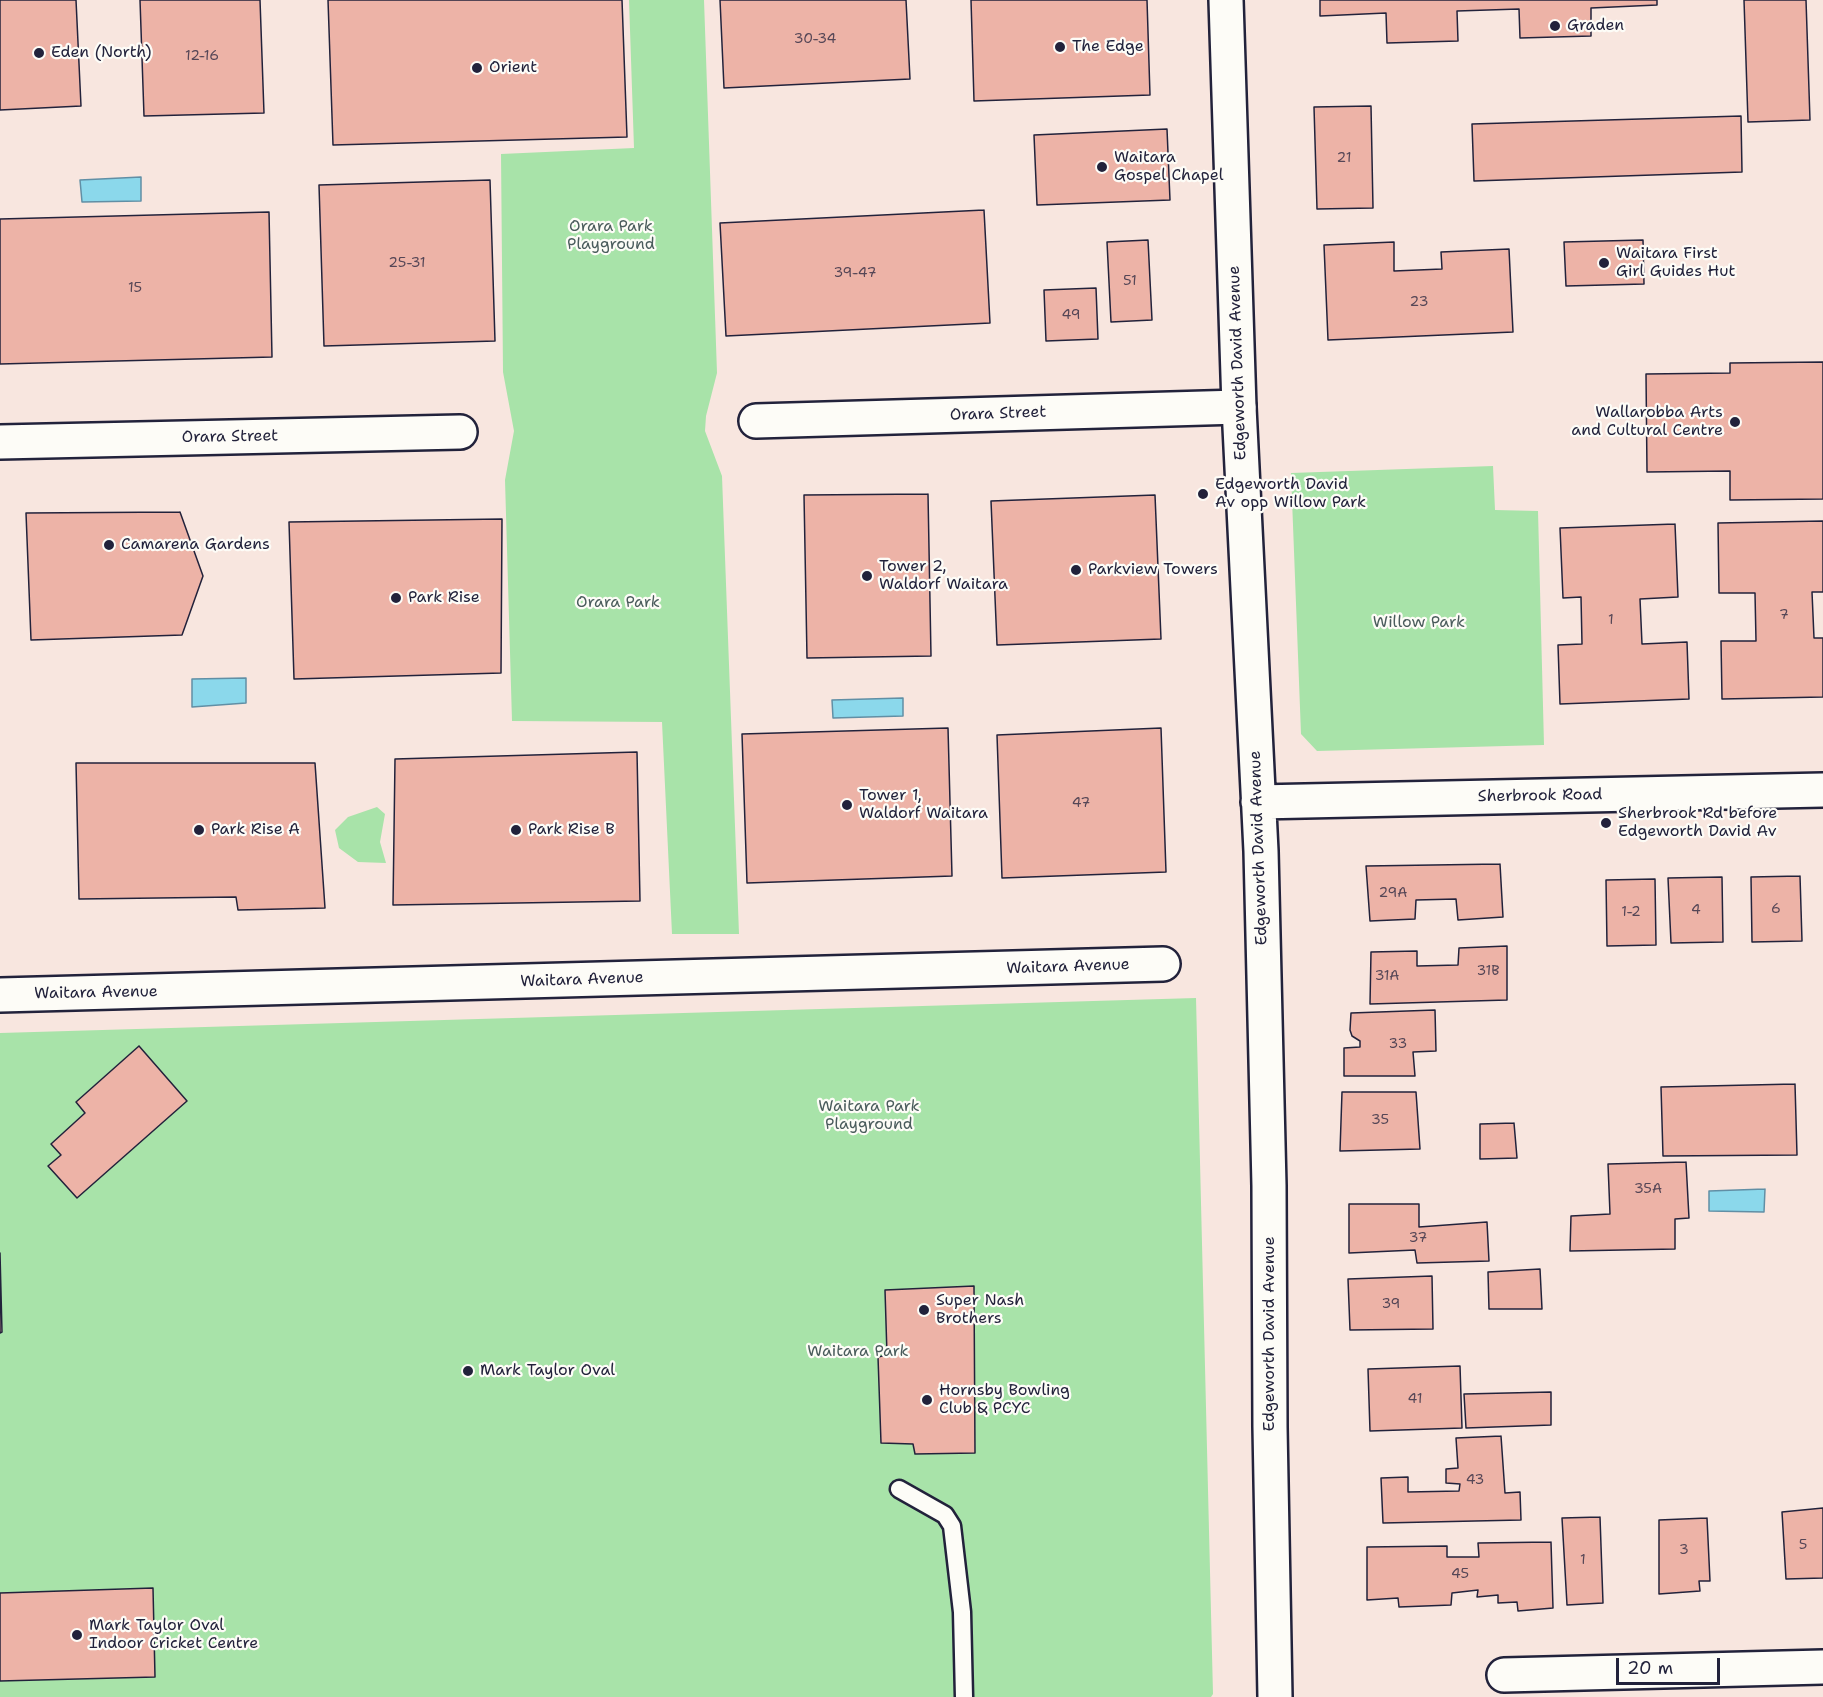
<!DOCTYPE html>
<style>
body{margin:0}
#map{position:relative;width:1823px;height:1697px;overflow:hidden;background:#f8e6df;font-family:"Shantell Sans",sans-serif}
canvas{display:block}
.scale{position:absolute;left:1616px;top:1658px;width:104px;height:27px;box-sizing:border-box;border:3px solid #22223b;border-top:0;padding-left:8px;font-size:18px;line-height:21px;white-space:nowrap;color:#22223b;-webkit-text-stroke:4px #fdfcf7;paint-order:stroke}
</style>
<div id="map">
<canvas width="1823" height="1697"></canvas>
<div class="scale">20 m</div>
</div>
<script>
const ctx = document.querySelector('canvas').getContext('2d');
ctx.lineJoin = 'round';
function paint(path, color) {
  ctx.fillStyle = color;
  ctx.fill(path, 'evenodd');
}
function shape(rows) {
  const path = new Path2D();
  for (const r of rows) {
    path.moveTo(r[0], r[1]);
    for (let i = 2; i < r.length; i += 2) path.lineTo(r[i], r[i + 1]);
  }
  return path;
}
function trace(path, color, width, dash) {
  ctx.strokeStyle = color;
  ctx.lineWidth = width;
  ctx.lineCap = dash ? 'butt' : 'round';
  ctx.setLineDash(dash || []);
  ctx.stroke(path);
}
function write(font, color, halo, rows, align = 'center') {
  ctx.font = font + ' "Shantell Sans",sans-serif';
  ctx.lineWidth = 4.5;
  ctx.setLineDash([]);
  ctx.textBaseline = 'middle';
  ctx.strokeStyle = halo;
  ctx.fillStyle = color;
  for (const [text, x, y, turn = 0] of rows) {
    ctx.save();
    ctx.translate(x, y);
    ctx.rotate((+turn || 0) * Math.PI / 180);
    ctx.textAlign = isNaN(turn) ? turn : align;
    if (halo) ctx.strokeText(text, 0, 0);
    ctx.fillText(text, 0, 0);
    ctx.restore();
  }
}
const green = shape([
 [629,0,704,0,717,373,706,416,705,431,722,476,739,934,672,934,662,722,512,721,505,480,514,431,503,372,501,154,634,148],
 [1493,466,1495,510,1538,511,1544,745,1317,751,1301,734,1291,473],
 [377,807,385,814,380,842,386,863,358,862,339,848,335,830,348,817],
 [1196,998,1213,1694,1211,1697,0,1697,0,1033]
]);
const water = shape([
 [141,177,141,201,82,202,80,180,141,177],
 [246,678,246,703,192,707,192,679,246,678],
 [903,698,903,716,833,718,832,700,903,698],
 [1765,1189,1764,1212,1709,1211,1709,1191,1765,1189]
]);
const building = shape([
 [0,0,76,0,81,106,0,110,0,0],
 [140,0,260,0,264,113,144,116,140,0],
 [328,0,622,0,627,137,333,145,328,0],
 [720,0,906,0,910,79,724,88,720,0],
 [971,0,1147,0,1150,95,974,101,971,0],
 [1320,0,1657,0,1657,5,1591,8,1591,36,1520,38,1519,9,1457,11,1458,41,1387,43,1386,13,1320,16,1320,0],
 [1744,0,1806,0,1810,120,1748,122,1744,0],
 [1371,106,1373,208,1317,209,1314,107,1371,106],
 [1741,116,1742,172,1474,181,1472,124,1741,116],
 [1167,129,1170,200,1037,205,1034,135,1167,129],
 [490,180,495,341,324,346,319,185,490,180],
 [984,210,990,323,726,336,720,223,984,210],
 [269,212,272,357,0,364,0,219,269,212],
 [1148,240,1152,320,1111,322,1107,242,1148,240],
 [1643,240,1644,284,1566,286,1564,242,1643,240],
 [1394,242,1394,271,1442,269,1441,252,1509,249,1513,332,1328,340,1324,245,1394,242],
 [1096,288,1098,339,1046,341,1044,290,1096,288],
 [1823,362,1823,499,1730,500,1730,471,1647,472,1646,374,1730,373,1730,363,1823,362],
 [928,494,931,656,807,658,804,495,928,494],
 [1155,495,1161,639,997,645,991,501,1155,495],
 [180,512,203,576,182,635,31,640,26,513,180,512],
 [502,519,501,673,294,679,289,522,502,519],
 [1823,521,1823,592,1812,592,1814,638,1823,638,1823,697,1722,699,1721,641,1756,641,1755,593,1719,593,1718,523,1823,521],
 [1675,524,1678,597,1640,599,1642,644,1687,642,1689,699,1560,704,1558,645,1582,644,1581,597,1563,598,1560,528,1675,524],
 [948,728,952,876,747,883,742,734,948,728],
 [1161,728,1166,872,1002,878,997,735,1161,728],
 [637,752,640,901,393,905,395,759,637,752],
 [76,763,315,763,325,908,238,910,236,897,79,899,76,763],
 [1500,864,1503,917,1458,920,1456,899,1416,900,1415,919,1370,921,1366,866,1500,864],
 [1800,876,1802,941,1752,942,1751,877,1800,876],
 [1722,877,1723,942,1671,943,1668,878,1722,877],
 [1655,879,1656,945,1607,946,1606,880,1655,879],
 [1507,946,1507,1000,1370,1004,1371,952,1417,951,1417,966,1458,965,1459,948,1507,946],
 [1435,1010,1436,1051,1413,1052,1415,1076,1344,1076,1344,1048,1360,1047,1360,1041,1352,1036,1350,1030,1351,1013,1435,1010],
 [139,1046,187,1101,77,1198,48,1166,61,1155,51,1144,85,1113,76,1102,139,1046],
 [1795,1084,1797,1155,1663,1156,1661,1087,1795,1084],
 [1342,1092,1416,1092,1420,1149,1340,1151,1342,1092],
 [1514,1123,1517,1158,1480,1159,1480,1124,1514,1123],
 [1686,1162,1689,1218,1675,1219,1675,1249,1570,1251,1571,1216,1610,1214,1608,1164,1686,1162],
 [1349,1204,1419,1204,1419,1227,1487,1222,1489,1261,1417,1263,1415,1250,1349,1253,1349,1204],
 [0,1253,2,1332,0,1333,0,1253],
 [1540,1269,1542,1309,1489,1309,1488,1272,1540,1269],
 [1432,1276,1433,1329,1350,1330,1348,1279,1432,1276],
 [974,1286,975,1453,915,1454,913,1444,881,1443,878,1357,887,1355,885,1290,974,1286],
 [1460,1366,1462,1428,1370,1431,1368,1369,1460,1366],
 [1551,1392,1551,1425,1466,1428,1464,1394,1551,1392],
 [1501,1436,1505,1493,1520,1492,1521,1520,1383,1523,1381,1478,1408,1477,1408,1492,1459,1491,1460,1484,1446,1483,1446,1469,1458,1468,1456,1438,1501,1436],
 [1823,1508,1823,1578,1786,1579,1782,1512,1823,1508],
 [1600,1517,1603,1603,1567,1605,1562,1518,1600,1517],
 [1707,1518,1710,1581,1699,1581,1700,1591,1659,1594,1659,1520,1707,1518],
 [1551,1542,1553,1608,1518,1611,1517,1602,1498,1603,1498,1595,1477,1597,1478,1590,1452,1593,1451,1605,1399,1607,1398,1598,1367,1600,1367,1547,1447,1546,1447,1557,1479,1557,1478,1543,1551,1542],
 [153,1588,155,1677,0,1681,0,1593,153,1588]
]);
const lane = shape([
 [899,1489,945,1515,952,1526,962,1612,964,1697]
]);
const street = shape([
 [756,421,1239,407],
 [0,442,460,432],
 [0,995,1163,964],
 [1504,1675,1823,1667]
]);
const secondary = shape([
 [1226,0,1239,407,1261,851,1269,1186,1270,1427,1275,1697],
 [1258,802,1823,790]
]);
const markers = [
 [1555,26,6,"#22223b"],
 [1060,47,6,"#22223b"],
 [39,53,6,"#22223b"],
 [477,68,6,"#22223b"],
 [1102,167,6,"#22223b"],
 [1604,263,6,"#22223b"],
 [1735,422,6,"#22223b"],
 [1203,494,6,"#22223b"],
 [109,545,6,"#22223b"],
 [1076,570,6,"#22223b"],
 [867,576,6,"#22223b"],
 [396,598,6,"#22223b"],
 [847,805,6,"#22223b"],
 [1606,823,6,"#22223b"],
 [199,830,6,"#22223b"],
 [516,830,6,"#22223b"],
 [924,1310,6,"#22223b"],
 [468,1371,6,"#22223b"],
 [927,1400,6,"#22223b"],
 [77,1635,6,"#22223b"]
];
const numberNames = [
 ["30-34",815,39],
 ["12-16",202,56],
 ["21",1344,158],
 ["25-31",407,263],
 ["39-47",855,273],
 ["51",1130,281],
 ["15",135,288],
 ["23",1419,302],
 ["49",1071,315],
 ["7",1784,615],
 ["1",1611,620],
 ["47",1081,803],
 ["29A",1393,893],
 ["6",1776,909],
 ["4",1696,910],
 ["1-2",1631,912],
 ["31B",1488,971],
 ["31A",1387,976],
 ["33",1398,1044],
 ["35",1380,1120],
 ["35A",1648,1189],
 ["37",1418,1238],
 ["39",1391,1304],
 ["41",1415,1399],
 ["43",1475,1480],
 ["5",1803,1545],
 ["3",1684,1550],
 ["1",1583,1560],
 ["45",1460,1574]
];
const poiNames = [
 ["Graden",1567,26],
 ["The Edge",1072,47],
 ["Eden (North)",51,53],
 ["Orient",489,68],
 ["Waitara",1114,158],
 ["Gospel Chapel",1114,176],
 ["Waitara First",1616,254],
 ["Girl Guides Hut",1616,272],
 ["Wallarobba Arts",1723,413,"right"],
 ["and Cultural Centre",1723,431,"right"],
 ["Edgeworth David",1215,485],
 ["Av opp Willow Park",1215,503],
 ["Camarena Gardens",121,545],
 ["Tower 2,",879,567],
 ["Waldorf Waitara",879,585],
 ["Parkview Towers",1088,570],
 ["Park Rise",408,598],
 ["Tower 1,",859,796],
 ["Waldorf Waitara",859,814],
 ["Sherbrook Rd before",1618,814],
 ["Edgeworth David Av",1618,832],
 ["Park Rise A",211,830],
 ["Park Rise B",528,830],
 ["Super Nash",936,1301],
 ["Brothers",936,1319],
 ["Mark Taylor Oval",480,1371],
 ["Hornsby Bowling",939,1391],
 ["Club & PCYC",939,1409],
 ["Mark Taylor Oval",89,1626],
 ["Indoor Cricket Centre",89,1644]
];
const parkNames = [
 ["Orara Park",611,227],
 ["Playground",611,245],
 ["Orara Park",618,603],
 ["Willow Park",1419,623],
 ["Waitara Park",869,1107],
 ["Playground",869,1125],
 ["Waitara Park",858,1352]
];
const streetNames = [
 ["Edgeworth David Avenue",1238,363,-92],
 ["Orara Street",998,414,-2],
 ["Orara Street",230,437,-1],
 ["Sherbrook Road",1540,796,-1],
 ["Edgeworth David Avenue",1259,848,-92],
 ["Waitara Avenue",1068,967,-2],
 ["Waitara Avenue",582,980,-2],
 ["Waitara Avenue",96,993,-1],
 ["Edgeworth David Avenue",1270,1334,-90]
];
paint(green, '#a8e3a9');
paint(water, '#8bd8eb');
trace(water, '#618fa5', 1.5);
paint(building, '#edb3a7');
trace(building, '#22223b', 1.5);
trace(lane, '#22223b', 21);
trace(street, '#22223b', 38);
trace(secondary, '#22223b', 38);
trace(lane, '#fdfcf7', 16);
trace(street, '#fdfcf7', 33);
trace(secondary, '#fdfcf7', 33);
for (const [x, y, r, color] of markers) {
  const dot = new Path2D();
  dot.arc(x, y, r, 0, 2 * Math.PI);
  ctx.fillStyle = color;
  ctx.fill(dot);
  trace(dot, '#fdfcf7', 2);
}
write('14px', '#554656', null, numberNames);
write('16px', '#22223b', '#fdfcf7', poiNames, 'left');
write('16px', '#4a5c5c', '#fdfcf7', parkNames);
write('16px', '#22223b', '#fdfcf7', streetNames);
</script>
